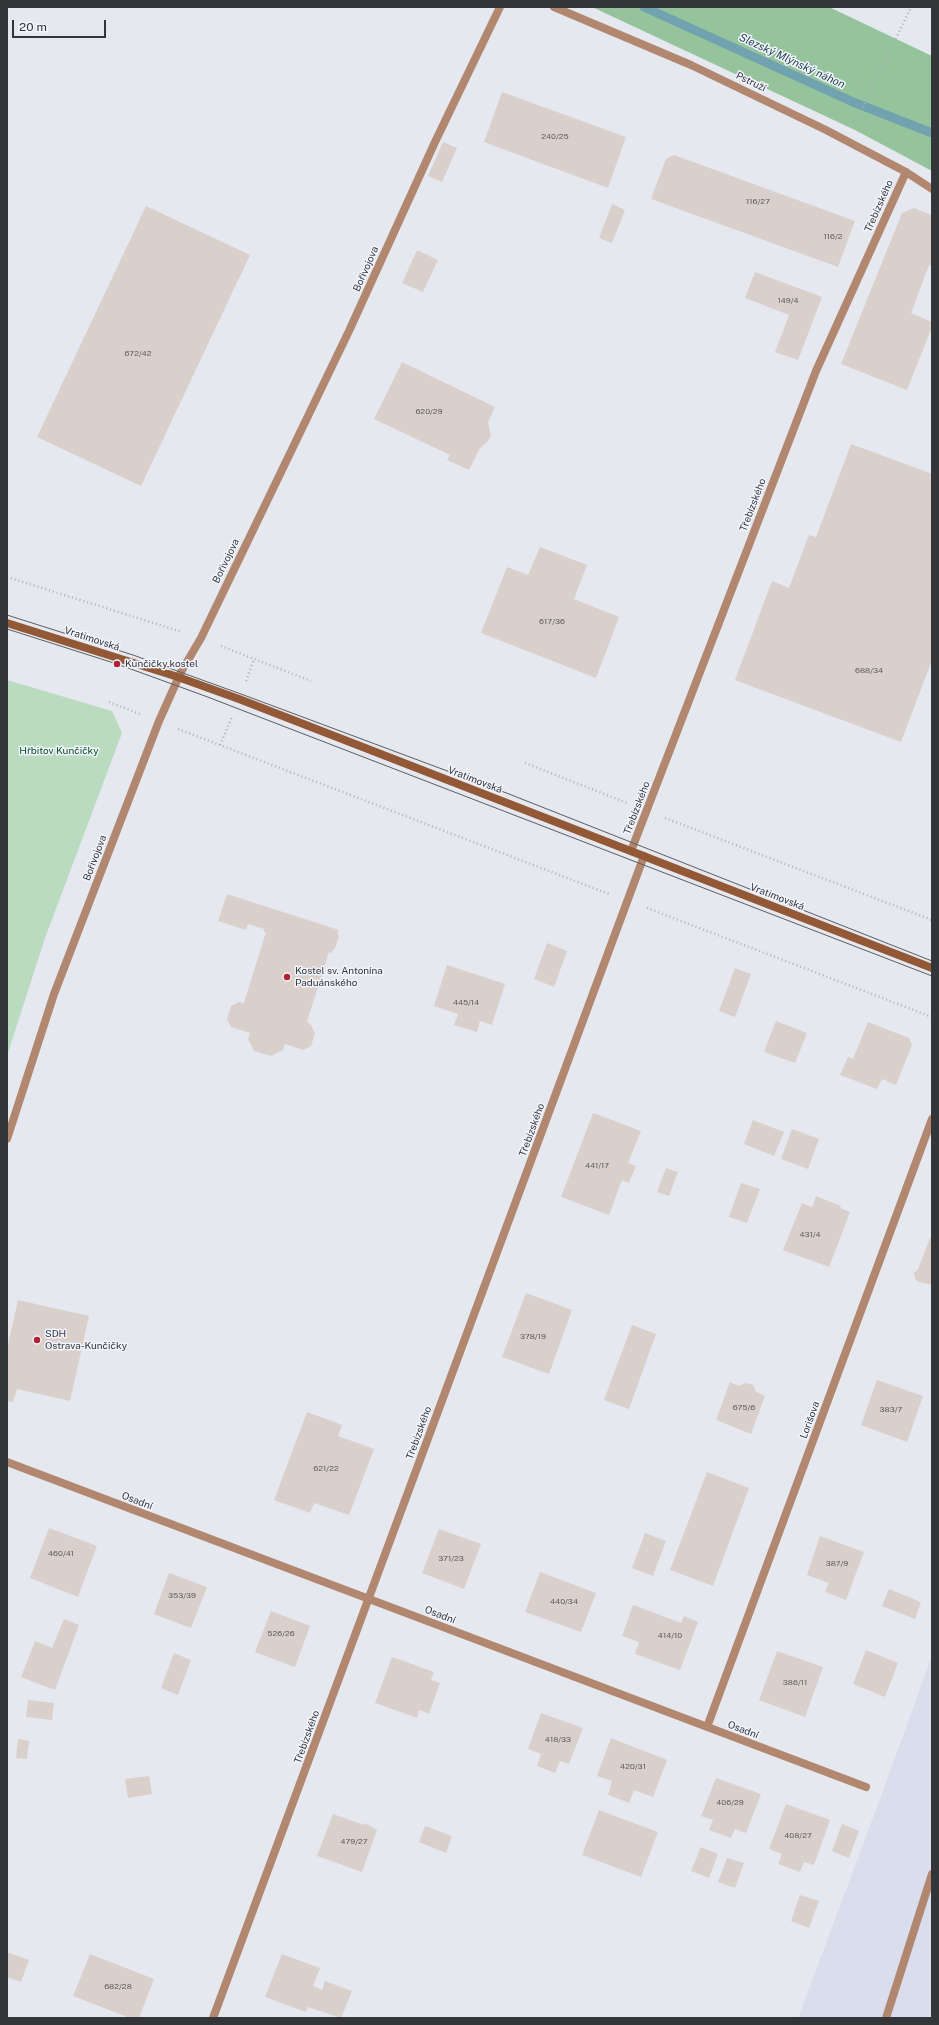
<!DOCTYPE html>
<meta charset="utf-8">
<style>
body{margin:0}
#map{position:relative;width:939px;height:2025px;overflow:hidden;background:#e5e8ef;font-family:"Public Sans",sans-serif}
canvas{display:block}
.frame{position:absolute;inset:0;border:8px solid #343538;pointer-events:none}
.scale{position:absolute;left:12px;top:20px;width:94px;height:18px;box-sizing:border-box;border:2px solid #343538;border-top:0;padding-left:5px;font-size:12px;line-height:14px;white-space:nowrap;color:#343538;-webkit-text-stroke:3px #f2f5fd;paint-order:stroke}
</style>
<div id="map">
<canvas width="939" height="2025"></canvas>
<div class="frame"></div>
<div class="scale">20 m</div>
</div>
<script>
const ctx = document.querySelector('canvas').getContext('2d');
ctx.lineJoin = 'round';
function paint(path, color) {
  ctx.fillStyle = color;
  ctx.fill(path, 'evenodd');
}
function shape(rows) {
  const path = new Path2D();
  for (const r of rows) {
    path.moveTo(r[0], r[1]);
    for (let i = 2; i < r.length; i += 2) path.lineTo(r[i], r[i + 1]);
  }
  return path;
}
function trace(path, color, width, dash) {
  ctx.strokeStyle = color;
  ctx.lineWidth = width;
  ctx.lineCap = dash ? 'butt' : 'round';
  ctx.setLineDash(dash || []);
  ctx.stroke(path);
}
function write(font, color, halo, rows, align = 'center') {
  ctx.font = font + ' "Public Sans",sans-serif';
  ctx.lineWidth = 3;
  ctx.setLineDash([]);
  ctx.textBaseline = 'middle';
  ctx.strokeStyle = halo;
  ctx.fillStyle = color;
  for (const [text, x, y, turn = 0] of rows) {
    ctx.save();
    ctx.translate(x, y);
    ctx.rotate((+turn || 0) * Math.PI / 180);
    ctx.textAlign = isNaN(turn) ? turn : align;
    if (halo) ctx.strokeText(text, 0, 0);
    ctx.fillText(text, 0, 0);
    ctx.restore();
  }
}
const built = shape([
 [932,1656,932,2018,798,2018,880,1799]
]);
const green = shape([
 [7,680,112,711,122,733,45,938,7,1056]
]);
const forest = shape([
 [592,7,829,7,932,56,932,171,855,130]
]);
const stream = shape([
 [644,7,853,102,932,133]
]);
const building = shape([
 [502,92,626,137,608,188,484,142],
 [443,142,457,148,442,182,428,176],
 [674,155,855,221,838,267,651,199,666,159],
 [612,204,625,210,612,243,599,238],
 [146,206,250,255,141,486,37,437],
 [914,208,932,215,932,267,929,265,911,313,932,322,932,327,907,390,841,364,902,213],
 [417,250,438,260,423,292,402,283],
 [755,272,822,297,798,360,775,352,789,315,745,298],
 [402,362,495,407,488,422,491,436,487,442,480,448,469,470,447,460,450,455,374,419],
 [851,444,932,474,932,660,901,742,735,680,772,581,789,588,809,535,816,537],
 [540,547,587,565,574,599,619,617,596,678,481,633,507,567,528,575],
 [227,894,339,930,337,933,339,936,335,948,331,953,329,952,307,1022,311,1025,315,1033,311,1046,303,1050,285,1044,283,1050,271,1056,254,1051,248,1039,250,1033,231,1027,227,1019,231,1006,239,1002,244,1003,266,932,264,932,264,929,248,924,246,930,218,921],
 [547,943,567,951,554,987,534,979],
 [447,965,505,984,492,1025,480,1021,477,1032,454,1025,458,1014,434,1006],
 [735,968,751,974,735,1017,719,1011],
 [776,1021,807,1033,795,1063,764,1052],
 [868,1022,909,1038,912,1045,896,1085,882,1079,877,1089,840,1075,848,1057,853,1059],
 [593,1113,641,1131,628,1163,636,1166,629,1183,622,1180,609,1215,561,1197],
 [753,1120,784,1132,774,1156,744,1144],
 [792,1129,819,1139,808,1169,781,1159],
 [666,1168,678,1172,669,1196,657,1192],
 [741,1183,760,1189,747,1223,729,1217],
 [816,1196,841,1206,840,1208,850,1212,829,1267,783,1250,802,1203,812,1207],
 [930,1238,932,1239,932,1285,919,1282,915,1279,914,1273,918,1269],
 [526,1293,572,1310,549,1374,502,1357],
 [18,1300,89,1316,70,1401,17,1389,13,1402,7,1401,7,1349],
 [632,1325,656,1334,629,1409,604,1400],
 [877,1380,923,1396,907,1442,861,1425],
 [730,1382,739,1386,746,1383,753,1385,756,1392,765,1396,751,1434,716,1420],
 [307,1412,342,1425,338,1436,374,1449,349,1515,314,1503,310,1513,274,1500],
 [707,1472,749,1488,713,1586,670,1570],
 [49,1528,97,1546,78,1597,30,1578],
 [439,1529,481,1544,464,1589,422,1573],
 [645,1533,666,1541,653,1576,632,1568],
 [820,1536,864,1552,846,1600,825,1592,829,1583,807,1575],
 [540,1572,596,1593,581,1632,525,1612],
 [169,1573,207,1587,191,1628,154,1614],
 [889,1589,921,1602,915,1619,882,1606],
 [633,1605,681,1623,684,1616,698,1622,680,1670,635,1654,639,1642,622,1636],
 [271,1611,310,1626,295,1667,255,1652],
 [64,1619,79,1625,55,1690,21,1677,35,1641,52,1648],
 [866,1650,898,1663,885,1697,853,1684],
 [777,1651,823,1667,805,1717,759,1700],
 [174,1653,191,1660,178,1695,161,1688],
 [392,1657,434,1672,431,1680,440,1683,429,1714,419,1710,417,1718,375,1703],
 [28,1700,54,1703,52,1720,26,1717],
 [541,1713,583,1728,569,1764,560,1761,555,1773,537,1766,541,1754,528,1749],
 [611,1738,667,1760,653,1797,634,1790,629,1803,608,1795,612,1781,597,1776],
 [18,1739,29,1741,27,1759,16,1758],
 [149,1776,152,1794,128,1798,125,1779],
 [716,1778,761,1794,746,1833,735,1829,731,1838,709,1830,713,1820,701,1816],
 [786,1804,830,1820,814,1865,804,1862,800,1872,778,1864,782,1854,769,1849],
 [599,1810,658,1832,641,1877,582,1855],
 [333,1814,364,1825,365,1823,377,1830,362,1872,317,1856],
 [842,1824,859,1831,849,1858,832,1851],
 [425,1826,452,1836,446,1853,419,1842],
 [701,1847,718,1854,709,1878,691,1871],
 [727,1858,744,1863,735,1888,718,1882],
 [800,1895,819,1901,809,1928,791,1921],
 [7,1952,29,1960,21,1982,7,1977],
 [90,1954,154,1979,139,2018,130,2018,73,1996],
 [282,1954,320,1968,313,1986,322,1990,325,1981,352,1991,341,2018,308,2007,306,2012,265,1997]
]);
const path = shape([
 [856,122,911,7],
 [7,577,182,632],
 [221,646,311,681],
 [246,681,254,659],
 [109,702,140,714],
 [178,729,609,894],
 [220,745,232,717],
 [525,763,627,803],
 [665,818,932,920],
 [647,908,932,1017]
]);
const lane = shape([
 [886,2018,932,1874]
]);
const street = shape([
 [554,7,691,65,826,130,906,172,932,189],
 [631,851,816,371,906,172],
 [7,1139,54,994,159,721,181,672,201,638,349,331,435,142,500,7],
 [7,1462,866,1787],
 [707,1727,932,1119],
 [213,2018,644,856]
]);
const secondary = shape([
 [7,623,178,677,239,699,932,968]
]);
const tram = shape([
 [7,615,133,655,241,694,509,794,932,961],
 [7,629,117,664,205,696,932,976]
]);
const markers = [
 [117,664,4,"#b32230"],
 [287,977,4,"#b32230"],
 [37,1340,4,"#b32230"]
];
const numberNames = [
 ["240/25",555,137],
 ["116/27",758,202],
 ["116/2",833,237],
 ["149/4",788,301],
 ["672/42",138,354],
 ["620/29",429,412],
 ["617/36",552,622],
 ["688/34",869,671],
 ["445/14",466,1003],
 ["441/17",597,1166],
 ["431/4",810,1235],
 ["378/19",533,1337],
 ["675/6",744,1408],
 ["383/7",891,1410],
 ["621/22",326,1469],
 ["460/41",61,1554],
 ["371/23",451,1559],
 ["387/9",837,1564],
 ["353/39",182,1596],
 ["440/34",564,1602],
 ["526/26",281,1634],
 ["414/10",670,1636],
 ["386/11",795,1683],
 ["418/33",558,1740],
 ["420/31",633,1767],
 ["406/29",730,1803],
 ["408/27",798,1836],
 ["479/27",354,1842],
 ["682/28",118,1987]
];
const streetNames = [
 ["Pstruží",751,82,26],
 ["Třebízského",879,206,-66],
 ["Bořivojova",366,269,-66],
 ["Třebízského",753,505,-69],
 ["Bořivojova",226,561,-64],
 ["Vratimovská",92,639,18],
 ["Vratimovská",475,780,21],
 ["Třebízského",637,808,-69],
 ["Bořivojova",95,858,-69],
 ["Vratimovská",777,897,21],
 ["Třebízského",532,1130,-70],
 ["Lorišova",810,1420,-70],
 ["Třebízského",419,1433,-70],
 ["Osadní",137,1501,21],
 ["Osadní",440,1615,21],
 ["Osadní",743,1730,21],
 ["Třebízského",307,1737,-70]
];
const poiNames = [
 ["Kunčičky,kostel",125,664],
 ["Kostel sv. Antonína",295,971],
 ["Paduánského",295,983],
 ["SDH",45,1334],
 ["Ostrava-Kunčičky",45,1346]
];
const parkNames = [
 ["Hřbitov Kunčičky",59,751]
];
const waterNames = [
 ["Slezský Mlýnský náhon",792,61,25]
];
paint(built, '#d9ddec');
paint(green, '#badbbf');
paint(forest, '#94c39c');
trace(stream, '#70a2af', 9);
paint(building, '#d9d0cc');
trace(path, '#b0b2b8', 2.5, [1, 3]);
trace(lane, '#b18770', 8);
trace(street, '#b18770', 8);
trace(secondary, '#935835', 8);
trace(tram, '#5b5c60', 1);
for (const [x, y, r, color] of markers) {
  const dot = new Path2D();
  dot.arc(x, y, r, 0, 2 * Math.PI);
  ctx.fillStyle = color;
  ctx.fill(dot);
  trace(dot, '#f2f5fd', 1.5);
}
write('8px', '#5d5c5d', null, numberNames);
write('10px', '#343538', '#f2f5fd', streetNames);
write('10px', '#343538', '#f2f5fd', poiNames, 'left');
write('10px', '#02501f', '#f2f5fd', parkNames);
write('italic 11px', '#1b3d45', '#f2f5fd', waterNames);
</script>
